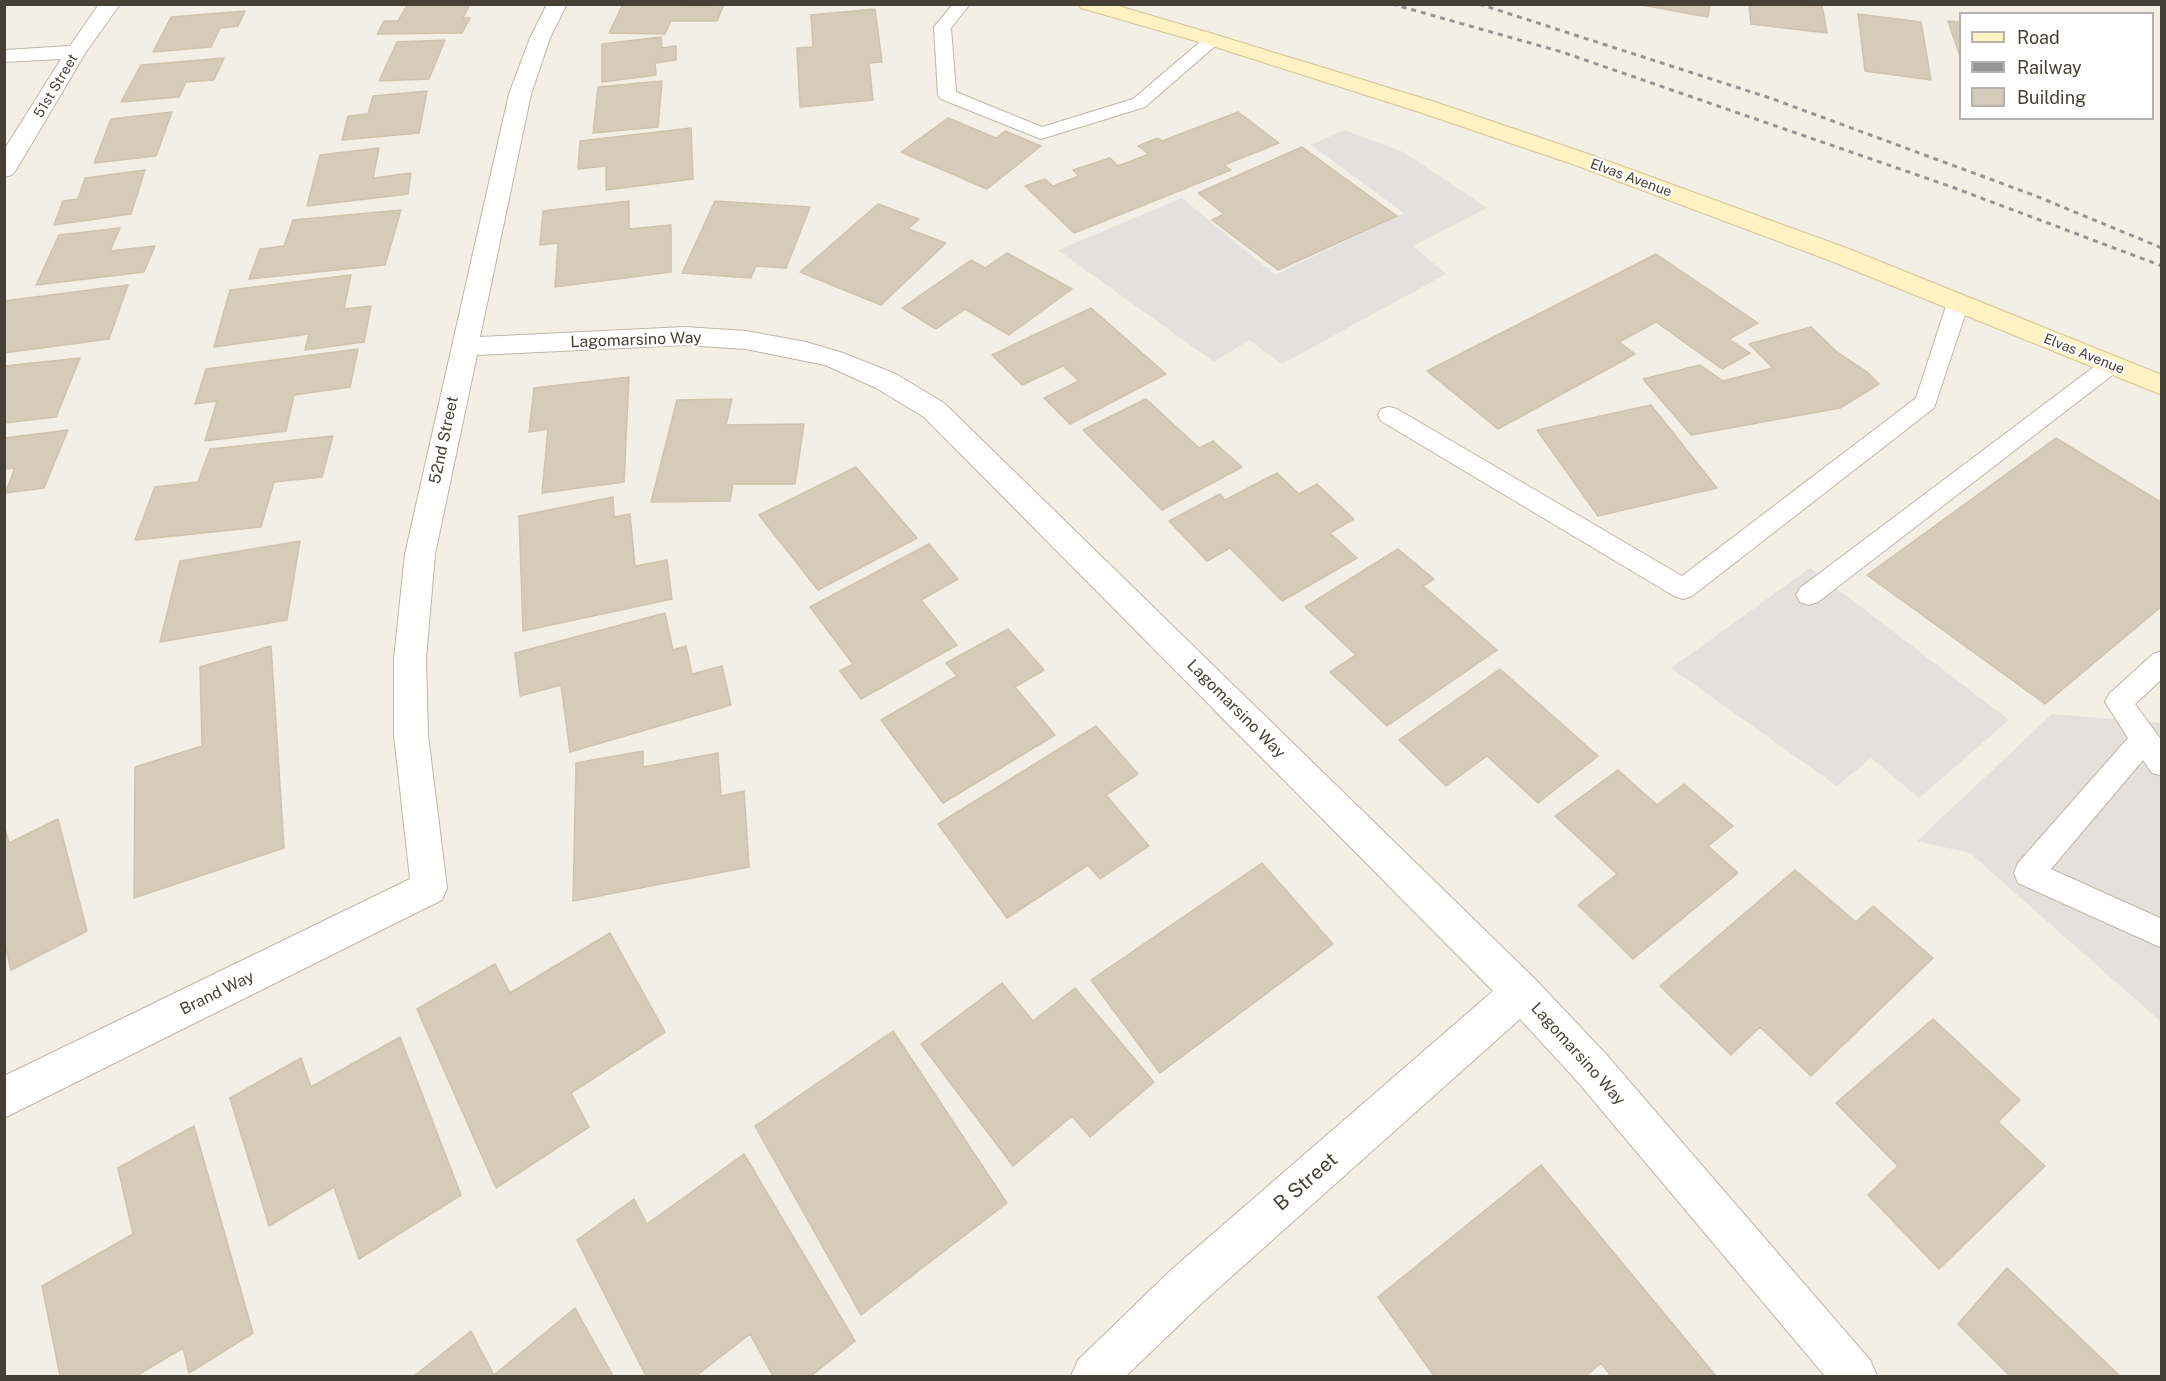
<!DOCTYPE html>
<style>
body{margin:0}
#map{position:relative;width:2166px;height:1381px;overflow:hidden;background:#f3efe5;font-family:"Public Sans",sans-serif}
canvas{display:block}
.frame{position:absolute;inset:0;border:6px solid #463f34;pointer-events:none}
.legend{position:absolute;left:1959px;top:12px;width:195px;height:108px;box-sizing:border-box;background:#fff;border:2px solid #b5b2ae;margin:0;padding:8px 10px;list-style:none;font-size:18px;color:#463f34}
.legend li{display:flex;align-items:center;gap:12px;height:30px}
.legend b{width:30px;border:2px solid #b5b2ae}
</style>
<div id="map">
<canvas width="2166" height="1381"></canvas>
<div class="frame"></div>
<ul class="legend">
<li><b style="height:8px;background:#fff2c3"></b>Road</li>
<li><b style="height:8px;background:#959595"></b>Railway</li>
<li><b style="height:16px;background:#d5cbba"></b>Building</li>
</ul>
</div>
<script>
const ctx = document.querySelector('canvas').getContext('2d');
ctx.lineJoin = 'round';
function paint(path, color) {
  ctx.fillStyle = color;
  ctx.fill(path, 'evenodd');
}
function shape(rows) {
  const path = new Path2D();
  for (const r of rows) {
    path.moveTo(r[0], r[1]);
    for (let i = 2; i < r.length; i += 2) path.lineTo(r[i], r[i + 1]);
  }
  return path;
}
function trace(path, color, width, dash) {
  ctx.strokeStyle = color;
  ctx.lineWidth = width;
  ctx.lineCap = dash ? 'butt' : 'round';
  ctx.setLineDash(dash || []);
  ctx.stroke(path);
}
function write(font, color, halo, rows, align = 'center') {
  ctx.font = font + ' "Public Sans",sans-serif';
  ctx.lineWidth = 4.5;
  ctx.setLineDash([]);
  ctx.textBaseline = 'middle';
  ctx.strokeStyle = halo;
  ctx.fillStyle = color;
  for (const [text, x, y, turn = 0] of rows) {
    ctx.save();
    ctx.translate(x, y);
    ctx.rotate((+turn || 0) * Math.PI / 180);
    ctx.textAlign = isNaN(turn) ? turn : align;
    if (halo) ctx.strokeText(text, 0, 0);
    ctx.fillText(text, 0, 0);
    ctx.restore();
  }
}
const parking = shape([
 [1344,130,1403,152,1487,208,1413,246,1446,274,1282,364,1249,340,1214,362,1058,250,1182,198,1275,275,1404,213,1311,145],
 [1810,568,2009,720,1919,798,1871,758,1837,786,1671,668],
 [2052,714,2162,723,2161,1022,1970,853,1917,841]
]);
const building = shape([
 [408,4,470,4,463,18,470,18,462,33,377,34,384,21,398,21,408,4],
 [623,4,704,6,724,4,717,21,671,21,665,34,609,33,623,4],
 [1636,4,1710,4,1708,17,1636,4],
 [1749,4,1822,6,1827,33,1751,24,1749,4],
 [875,9,882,62,869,63,873,100,800,107,797,48,813,47,811,15,875,9],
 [245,11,238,26,220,28,211,47,153,52,171,17,245,11],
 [1858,14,1921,22,1931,80,1865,71,1858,14],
 [1948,21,1960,22,1960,56,1948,21],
 [661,37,662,48,676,46,676,60,655,63,656,75,602,82,602,44,661,37],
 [445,40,429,79,379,81,397,42,445,40],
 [224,58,214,80,186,82,179,97,121,102,141,65,224,58],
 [662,81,658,127,593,133,598,87,662,81],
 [427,91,419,133,342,140,348,116,368,114,373,96,427,91],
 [172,112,156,156,94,163,111,119,172,112],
 [1238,112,1279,143,1224,165,1231,170,1074,233,1025,186,1045,179,1053,186,1079,176,1073,170,1110,158,1118,166,1149,154,1138,146,1158,138,1162,141,1238,112],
 [948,118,996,138,1005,131,1041,146,987,189,901,152,948,118],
 [691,128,693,179,606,190,606,166,578,169,580,141,691,128],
 [1302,147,1397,216,1278,270,1212,220,1224,214,1198,193,1302,147],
 [379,148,373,178,411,173,408,194,307,206,320,155,379,148],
 [145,170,131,214,54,225,63,201,78,199,85,178,145,170],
 [629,201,629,229,671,225,671,272,555,287,558,243,540,245,543,211,629,201],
 [715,201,810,207,786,268,756,266,751,278,682,273,715,201],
 [878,204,919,219,908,229,946,243,881,305,800,272,878,204],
 [401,210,385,265,249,279,260,249,284,246,293,220,401,210],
 [120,228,110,251,155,246,144,272,36,285,59,235,120,228],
 [1007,253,1072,289,1009,335,965,309,936,329,902,308,971,260,985,268,1007,253],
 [1656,254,1758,323,1729,339,1750,353,1722,369,1656,322,1619,342,1635,354,1498,429,1427,371,1656,254],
 [351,275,344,309,371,306,364,342,305,350,309,334,214,347,230,290,351,275],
 [128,285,109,339,4,353,4,301,128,285],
 [1091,308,1166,374,1070,424,1044,398,1079,381,1063,366,1022,385,992,355,1091,308],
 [1811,327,1837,352,1867,372,1879,384,1840,408,1691,435,1643,379,1700,365,1723,381,1773,368,1749,344,1811,327],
 [358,349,350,387,294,395,286,431,205,441,217,401,195,404,206,369,358,349],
 [80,358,56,417,4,423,4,366,80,358],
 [629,377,624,482,542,493,548,429,529,432,534,388,629,377],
 [732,399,726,425,804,424,795,484,733,484,730,501,651,502,677,400,732,399],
 [1146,399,1199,448,1213,441,1242,467,1162,510,1083,430,1146,399],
 [1651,405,1717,488,1598,516,1537,430,1651,405],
 [68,430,44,488,5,493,15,468,4,469,4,438,68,430],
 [333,436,322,477,274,482,261,527,135,540,155,487,198,482,210,449,333,436],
 [2056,438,2162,503,2162,606,2045,704,1867,575,2056,438],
 [856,467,917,538,818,590,759,515,856,467],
 [1277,473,1299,494,1317,484,1354,519,1330,533,1357,558,1282,601,1230,548,1207,561,1169,521,1220,494,1225,500,1277,473],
 [613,497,614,517,630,514,635,566,667,560,672,599,523,631,519,516,613,497],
 [300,541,287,620,160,642,180,561,300,541],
 [929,544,958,579,921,600,957,645,861,699,840,671,853,664,810,607,929,544],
 [1398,549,1434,579,1423,586,1497,650,1387,726,1330,672,1356,655,1305,607,1398,549],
 [665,613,673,650,686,646,692,674,722,666,731,705,570,752,561,685,520,696,515,653,665,613],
 [1008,629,1044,670,1015,687,1055,735,943,803,881,720,957,676,946,663,1008,629],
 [271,646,284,848,134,898,135,767,202,746,200,667,271,646],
 [1500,669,1598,756,1538,803,1487,756,1446,786,1399,740,1500,669],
 [1096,726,1138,774,1106,795,1149,846,1100,879,1088,865,1007,918,938,824,1096,726],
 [643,751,643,767,718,753,721,796,744,791,749,867,573,901,576,763,643,751],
 [1618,770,1657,805,1684,784,1733,826,1708,846,1738,873,1633,959,1578,905,1617,874,1555,816,1618,770],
 [58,819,87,931,11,970,4,941,4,825,9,843,58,819],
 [1262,863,1333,944,1160,1073,1091,980,1262,863],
 [1795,870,1856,922,1873,906,1933,958,1811,1076,1760,1027,1731,1055,1660,986,1795,870],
 [610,933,665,1032,571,1093,589,1127,496,1188,417,1009,495,964,510,993,610,933],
 [1002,983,1033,1021,1075,988,1154,1082,1090,1137,1072,1116,1013,1166,921,1044,1002,983],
 [1933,1019,2020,1100,1998,1122,2045,1166,1939,1269,1868,1195,1898,1166,1836,1103,1933,1019],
 [893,1031,1007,1203,861,1315,755,1126,893,1031],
 [400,1037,461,1195,359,1259,334,1187,269,1226,230,1098,301,1058,311,1087,400,1037],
 [194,1126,253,1333,189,1373,183,1348,136,1376,60,1376,42,1286,133,1234,118,1168,194,1126],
 [744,1154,855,1341,811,1376,773,1376,750,1334,696,1376,646,1376,577,1240,634,1199,647,1224,744,1154],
 [1541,1165,1716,1376,1611,1376,1601,1363,1586,1376,1434,1376,1378,1297,1541,1165],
 [2007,1268,2120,1376,2010,1376,1958,1324,2007,1268],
 [575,1308,613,1376,414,1376,471,1331,494,1375,575,1308]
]);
const lane = shape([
 [953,4,970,4,951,28,956,92,1042,127,1133,99,1207,36,1219,36,1222,40,1145,107,1041,139,941,99,938,95,934,27,953,4],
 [1958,296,1965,298,1969,303,1934,408,1692,596,1683,599,1674,596,1381,421,1378,415,1381,409,1389,407,1397,409,1682,576,1916,398,1947,303,1951,298,1958,296],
 [2111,358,2119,360,2122,365,2119,370,1818,602,1809,605,1800,602,1796,595,1800,588,2103,360,2111,358],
 [2162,651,2162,679,2135,704,2162,741,2162,776,2152,773,2143,760,2051,869,2162,919,2162,948,2018,883,2014,873,2018,863,2128,738,2105,702,2109,694,2153,654,2162,651]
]);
const street = shape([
 [99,4,120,4,86,52,16,170,12,175,4,177,4,150,61,59,4,62,4,50,70,46,99,4],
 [547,4,567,4,550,38,531,94,480,337,685,327,746,331,806,342,843,353,896,374,944,403,1535,979,1605,1053,1870,1360,1877,1376,1825,1376,1577,1081,1520,1019,1203,1302,1126,1376,1071,1376,1078,1360,1171,1270,1493,991,924,417,876,388,825,365,746,349,685,345,477,355,435,554,426,659,428,735,447,888,442,900,4,1118,4,1076,410,879,394,735,394,659,405,554,509,94,530,38,547,4]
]);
const secondary = shape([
 [1078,4,1112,4,1220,36,1435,102,1591,155,1849,249,2162,375,2162,395,1831,261,1575,165,1419,112,1206,44,1081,8,1078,4]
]);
const rail = shape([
 [1392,4,1562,52,1952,187,2162,266],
 [1479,4,1770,98,2036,196,2162,248]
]);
const farStreetnames = [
 ["51st Street",56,86,-59],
 ["Elvas Avenue",1631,178,20],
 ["Elvas Avenue",2084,354,22]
];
const streetNames = [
 ["Lagomarsino Way",636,340,-2],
 ["52nd Street",444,440,-78],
 ["Lagomarsino Way",1236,709,45],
 ["Brand Way",217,993,-26],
 ["Lagomarsino Way",1578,1054,48]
];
const nearStreetnames = [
 ["B Street",1306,1182,-41]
];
paint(parking, '#e4e1dd');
paint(building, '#d5cbba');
trace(building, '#d0c3ad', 1.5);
trace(lane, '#bfb7a7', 2);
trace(street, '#bfb7a7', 2);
trace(secondary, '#d5c593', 2);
paint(lane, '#fff');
paint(street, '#fff');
paint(secondary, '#fff2c3');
trace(rail, '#959595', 3, [5, 5]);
write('14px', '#463f34', '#fff', farStreetnames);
write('16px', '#463f34', '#fff', streetNames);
write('20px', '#463f34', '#fff', nearStreetnames);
</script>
